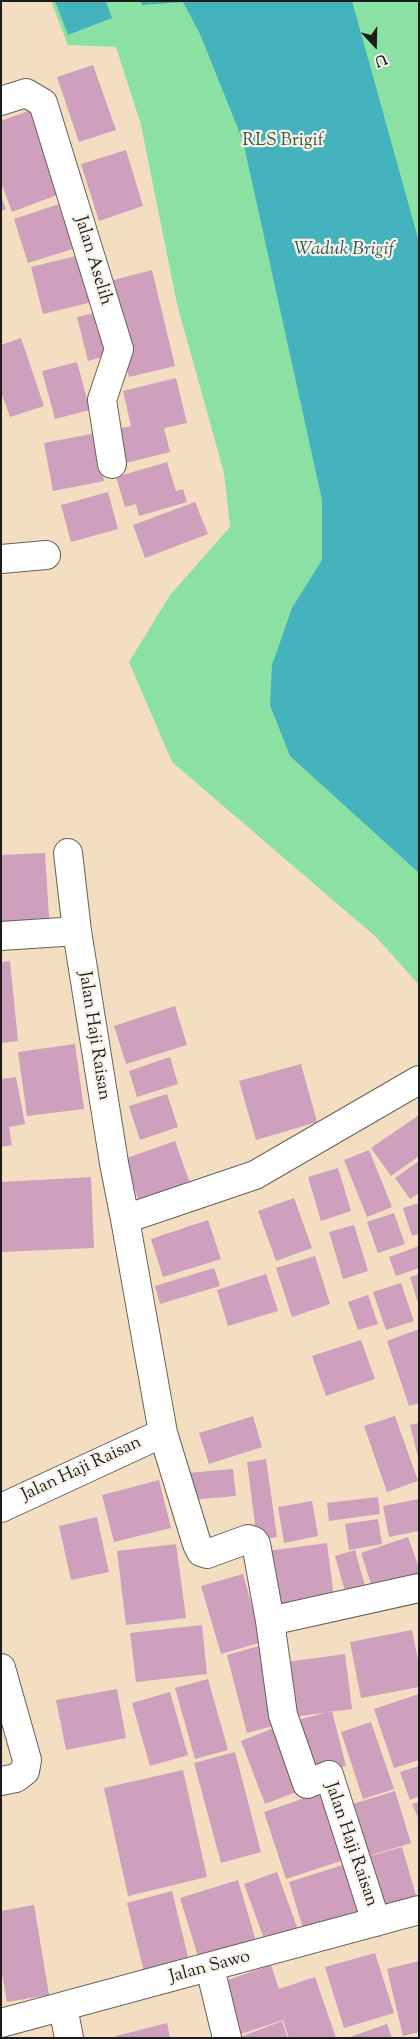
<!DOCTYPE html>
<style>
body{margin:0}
#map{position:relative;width:420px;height:2039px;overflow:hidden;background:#f3dec1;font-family:"Sorts Mill Goudy",serif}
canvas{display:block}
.frame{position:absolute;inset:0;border:2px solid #1c1c1c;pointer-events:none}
.north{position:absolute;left:350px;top:20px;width:50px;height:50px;-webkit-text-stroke:4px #f7f3e8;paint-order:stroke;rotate:159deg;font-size:14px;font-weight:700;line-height:20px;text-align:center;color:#1c1c1c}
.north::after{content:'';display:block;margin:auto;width:18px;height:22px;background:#1c1c1c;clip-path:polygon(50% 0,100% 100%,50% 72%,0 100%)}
</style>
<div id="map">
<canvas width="420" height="2039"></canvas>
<div class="frame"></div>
<div class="north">U</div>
</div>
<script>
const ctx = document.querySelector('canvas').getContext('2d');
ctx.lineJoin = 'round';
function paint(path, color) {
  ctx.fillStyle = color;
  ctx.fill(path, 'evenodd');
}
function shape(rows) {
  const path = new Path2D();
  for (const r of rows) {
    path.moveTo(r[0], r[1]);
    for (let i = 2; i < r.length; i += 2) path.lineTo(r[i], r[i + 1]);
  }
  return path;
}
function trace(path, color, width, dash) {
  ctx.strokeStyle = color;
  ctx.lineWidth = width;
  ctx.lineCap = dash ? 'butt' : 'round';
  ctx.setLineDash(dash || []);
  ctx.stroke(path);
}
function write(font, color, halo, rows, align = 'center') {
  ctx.font = font + ' "Sorts Mill Goudy",serif';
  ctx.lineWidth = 4.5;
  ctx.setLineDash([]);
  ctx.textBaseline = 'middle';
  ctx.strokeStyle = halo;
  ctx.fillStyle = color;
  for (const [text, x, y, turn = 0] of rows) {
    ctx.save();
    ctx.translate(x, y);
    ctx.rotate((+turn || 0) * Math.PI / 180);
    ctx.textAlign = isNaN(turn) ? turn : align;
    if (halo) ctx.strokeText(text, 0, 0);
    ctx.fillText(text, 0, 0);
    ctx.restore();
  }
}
const green = shape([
 [51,1,419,1,419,985,376,937,172,762,129,662,170,595,230,527,224,473,177,304,141,125,116,47,68,45]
]);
const water = shape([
 [55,1,106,1,112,18,68,35],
 [141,1,352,1,419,242,419,873,290,756,270,705,272,665,292,608,322,560,322,500,243,141,200,34,183,2,142,5]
]);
const building = shape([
 [93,65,116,130,79,142,57,77],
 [39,107,70,190,12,212,1,182,1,121],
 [126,150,143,206,99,221,81,164],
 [1,196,6,209,1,211],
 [68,201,82,246,28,263,14,219],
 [84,254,96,301,43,314,31,267],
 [152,270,175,366,129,377,106,282],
 [99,312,109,355,88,361,77,317],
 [21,338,44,406,10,417,1,392,1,345],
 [77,362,90,410,55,419,42,371],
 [176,378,187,423,164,428,170,452,118,465,110,431,131,426,123,391],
 [96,433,104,481,53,491,44,443],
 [167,462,176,491,183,489,187,502,139,516,136,504,125,507,116,477],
 [108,492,118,529,71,542,61,505],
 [195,502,208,534,145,558,133,525],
 [45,853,50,932,1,935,1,855],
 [10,961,18,1041,1,1043,1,962],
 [175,1006,187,1045,126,1064,114,1026],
 [75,1044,84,1109,27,1116,18,1052],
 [170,1057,178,1084,137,1097,129,1071],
 [301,1064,317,1122,256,1140,239,1081],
 [16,1077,25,1124,9,1127,12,1145,1,1147,1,1079],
 [167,1094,178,1127,140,1140,129,1106],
 [419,1115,419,1156,391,1176,371,1148],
 [175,1141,191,1186,140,1204,124,1159],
 [369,1150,392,1207,367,1217,344,1160],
 [419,1161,419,1193,410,1199,395,1178],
 [338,1168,351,1211,321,1221,308,1177],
 [91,1177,94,1248,1,1252,1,1182],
 [294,1198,312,1248,276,1261,258,1211],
 [419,1203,419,1234,412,1236,403,1208],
 [394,1213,405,1244,378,1253,367,1222],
 [208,1220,221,1259,163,1277,151,1239],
 [354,1225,368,1271,343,1279,329,1232],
 [419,1246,419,1268,396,1276,389,1257],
 [315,1256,330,1304,292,1317,276,1268],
 [214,1268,220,1286,160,1304,155,1286],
 [266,1274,278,1311,228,1326,217,1290],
 [419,1274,419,1303,418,1303,410,1277],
 [401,1283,414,1321,386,1330,373,1292],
 [368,1295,378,1324,358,1330,348,1302],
 [419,1329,419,1403,409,1406,387,1341],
 [361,1340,375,1379,326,1396,312,1356],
 [253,1416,262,1447,209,1464,199,1433],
 [395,1416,418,1481,387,1492,364,1426],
 [419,1423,419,1457,418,1457,410,1425],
 [266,1459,277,1537,257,1540,247,1462],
 [233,1469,236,1496,190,1500,188,1473],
 [159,1480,171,1528,114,1542,102,1495],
 [378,1497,380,1514,329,1521,327,1503],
 [419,1499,419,1531,389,1537,383,1506],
 [312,1501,318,1536,284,1543,278,1507],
 [97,1517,109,1572,71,1580,59,1526],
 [378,1519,382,1544,349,1550,345,1524],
 [408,1537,419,1568,419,1581,375,1596,361,1553],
 [327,1543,335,1605,275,1613,267,1551],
 [176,1544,186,1618,126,1625,117,1551],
 [355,1550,368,1597,348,1602,335,1556],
 [243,1574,262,1642,221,1654,201,1586],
 [202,1625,207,1674,136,1682,130,1633],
 [412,1630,419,1665,419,1687,361,1698,350,1642],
 [259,1646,280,1724,247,1733,227,1655],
 [345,1654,352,1709,286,1718,279,1663],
 [208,1679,228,1750,195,1759,175,1688],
 [117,1689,126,1738,66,1750,56,1700],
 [170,1692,188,1755,150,1766,132,1703],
 [419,1694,419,1760,394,1768,374,1709],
 [332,1711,346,1766,309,1776,294,1721],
 [371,1722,394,1789,363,1799,341,1732],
 [276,1727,301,1790,265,1804,241,1741],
 [235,1752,261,1852,221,1863,194,1763],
 [419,1766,419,1796,410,1800,400,1772],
 [183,1770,207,1877,128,1896,104,1788],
 [325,1791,347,1859,286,1879,264,1812],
 [395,1791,411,1843,359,1859,343,1807],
 [419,1802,419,1820,412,1804],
 [402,1847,419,1906,376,1918,360,1859],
 [349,1863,367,1919,306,1938,289,1882],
 [277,1872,300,1935,267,1947,244,1884],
 [238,1880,258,1948,201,1966,180,1898],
 [172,1891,189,1961,144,1972,127,1903],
 [34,1905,49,1995,7,2002,1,1967,1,1911],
 [375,1953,394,2013,344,2028,325,1967],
 [419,1961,419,2032,403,2036,387,1969],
 [271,1965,279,1989,315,1977,336,2038,289,2038,283,2020,238,2035,219,1983],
 [282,2021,288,2038,238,2038],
 [167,2023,170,2038,116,2038,116,2036],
 [387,2024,392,2038,350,2038,350,2037]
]);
const minor = shape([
 [1,101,26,93,43,103,119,349,102,400,112,464],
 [1,559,46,555],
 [68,853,77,931,114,1163,125,1219],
 [1,936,77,931],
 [163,1433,197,1544,201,1552,207,1554,248,1539,254,1541,256,1544,270,1621,283,1715,307,1784,329,1775,376,1922],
 [1,1508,163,1433,125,1219,255,1175,419,1080],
 [270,1621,419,1588],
 [1,1668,27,1760,25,1771,16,1778,1,1781],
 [210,1968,227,2038],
 [63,2007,69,2038],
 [1,2023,419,1910]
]);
const parkNames = [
 ["RLS Brigif",283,142]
];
const streetNames = [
 ["Jalan Aselih",92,261,73],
 ["Jalan Haji Raisan",93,1036,81],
 ["Jalan Haji Raisan",82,1470,-25],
 ["Jalan Haji Raisan",350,1845,71],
 ["Jalan Sawo",210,1968,-15]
];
const waterNames = [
 ["Waduk Brigif",344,251]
];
paint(green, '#8be1a4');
paint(water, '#44b3bd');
paint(building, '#cf9fbe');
trace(minor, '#676056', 30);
trace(minor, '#fff', 28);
write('18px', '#3d5745', '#f7f3e8', parkNames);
write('18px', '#1c1c1c', '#f7f3e8', streetNames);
write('italic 19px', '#2c585c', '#f7f3e8', waterNames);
</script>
